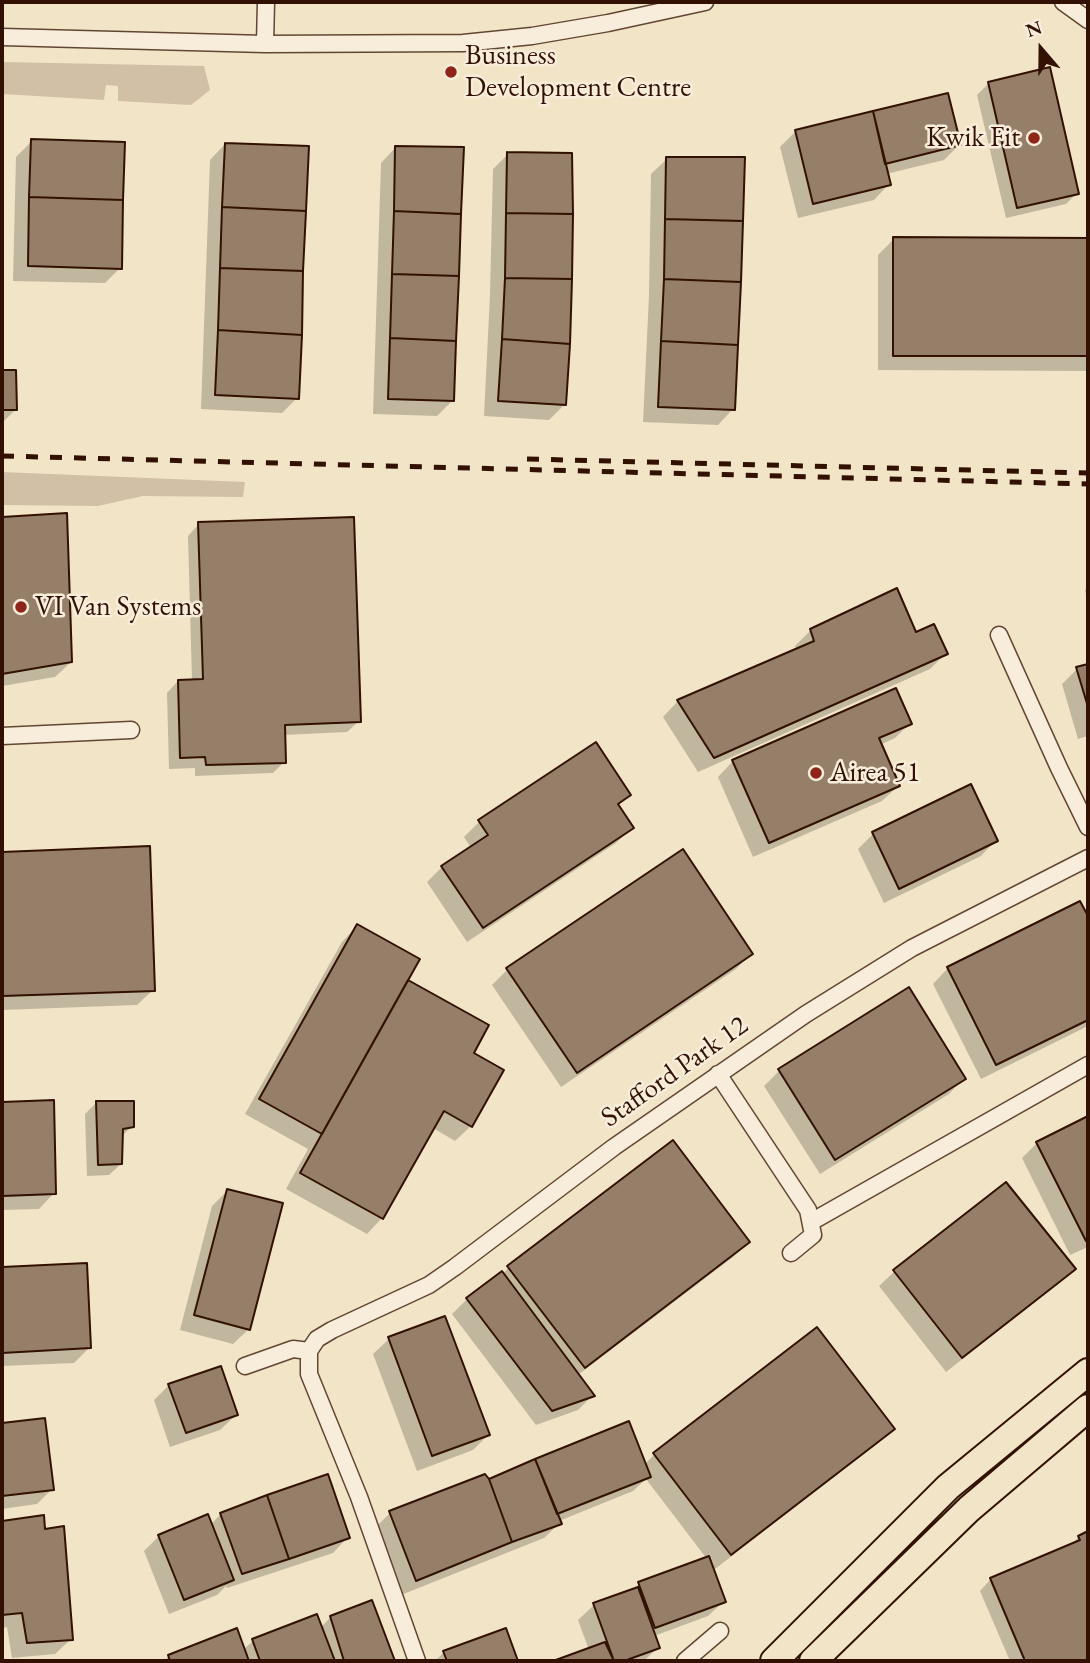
<!DOCTYPE html>
<style>
body{margin:0}
#map{position:relative;width:1090px;height:1663px;overflow:hidden;background:#f2e4c6;font-family:"EB Garamond",serif}
canvas{display:block}
.frame{position:absolute;inset:0;border:4px solid #321102;pointer-events:none}
.north{position:absolute;left:1006px;top:14px;width:70px;height:70px;-webkit-text-stroke:5px #f7edda;paint-order:stroke;rotate:340deg;font-size:19px;font-weight:700;line-height:28px;text-align:center;color:#321102}
.north::after{content:'';display:block;margin:auto;width:24px;height:32px;background:#321102;clip-path:polygon(50% 0,100% 100%,50% 72%,0 100%)}
</style>
<div id="map">
<canvas width="1090" height="1663"></canvas>
<div class="frame"></div>
<div class="north">N</div>
</div>
<script>
const ctx = document.querySelector('canvas').getContext('2d');
ctx.lineJoin = 'round';
function paint(path, color) {
  ctx.fillStyle = color;
  ctx.fill(path, 'evenodd');
}
function shape(rows) {
  const path = new Path2D();
  for (const r of rows) {
    path.moveTo(r[0], r[1]);
    for (let i = 2; i < r.length; i += 2) path.lineTo(r[i], r[i + 1]);
  }
  return path;
}
function trace(path, color, width, dash) {
  ctx.strokeStyle = color;
  ctx.lineWidth = width;
  ctx.lineCap = dash ? 'butt' : 'round';
  ctx.setLineDash(dash || []);
  ctx.stroke(path);
}
function write(font, color, halo, rows, align = 'center') {
  ctx.font = font + ' "EB Garamond",serif';
  ctx.lineWidth = 5;
  ctx.setLineDash([]);
  ctx.textBaseline = 'middle';
  ctx.strokeStyle = halo;
  ctx.fillStyle = color;
  for (const [text, x, y, turn = 0] of rows) {
    ctx.save();
    ctx.translate(x, y);
    ctx.rotate((+turn || 0) * Math.PI / 180);
    ctx.textAlign = isNaN(turn) ? turn : align;
    if (halo) ctx.strokeText(text, 0, 0);
    ctx.fillText(text, 0, 0);
    ctx.restore();
  }
}
const green = shape([
 [2,62,204,66,210,90,191,105,118,101,118,86,106,85,104,100,2,94],
 [2,472,245,482,243,497,143,496,98,506,2,505]
]);
const shadow = shape([
 [989,83,1077,193,1066,204,1006,218,977,95],
 [796,131,959,145,944,160,886,174,889,184,874,200,798,218,780,147],
 [32,141,120,268,105,283,13,281,16,157],
 [225,144,297,398,282,413,201,409,210,160],
 [396,147,452,401,437,416,373,414,381,163],
 [508,154,564,405,549,420,484,416,490,295,493,169],
 [667,159,733,409,718,425,643,422,649,295,651,174],
 [894,239,1088,240,1088,371,878,370,878,255],
 [2,372,14,372,15,410,2,423],
 [65,515,71,662,55,677,2,686,2,519],
 [199,524,359,721,347,732,283,735,284,762,273,773,195,776,195,768,169,769,167,693,178,681,192,681,188,536],
 [1088,587,1088,602,1085,590],
 [811,630,916,634,945,654,930,669,698,772,663,717,678,701,797,650,795,646],
 [1088,666,1088,736,1078,739,1062,684,1077,669],
 [910,723,895,738,880,745,898,786,882,801,753,857,718,777,733,761],
 [629,795,617,806,632,828,616,843,467,942,427,882,442,867,471,848,464,837,479,822],
 [873,834,996,840,981,856,884,903,858,849],
 [148,848,153,990,137,1005,2,1010,2,854],
 [682,852,751,954,736,969,561,1087,492,985,507,970],
 [1080,903,1088,920,1088,1026,981,1079,933,984,948,968],
 [357,926,471,1054,471,1126,455,1141,433,1128,382,1218,367,1234,286,1189,308,1149,245,1114,342,942],
 [779,1071,964,1078,949,1094,820,1174,764,1086],
 [52,1102,54,1193,39,1209,2,1210,2,1104],
 [96,1103,132,1126,121,1137,121,1164,109,1175,87,1176,85,1114],
 [1088,1118,1088,1247,1070,1255,1022,1158,1037,1143],
 [227,1191,249,1329,233,1344,180,1330,212,1206],
 [748,1242,733,1257,578,1375,593,1395,578,1410,536,1425,452,1314,467,1299,502,1275,508,1268],
 [85,1265,89,1348,74,1363,2,1366,2,1269],
 [1073,1269,1058,1284,946,1372,879,1286,895,1271],
 [444,1318,488,1435,473,1450,417,1471,373,1354,389,1339],
 [816,1330,892,1429,877,1444,715,1569,710,1563,724,1601,708,1616,654,1636,658,1647,644,1661,558,1661,589,1650,578,1620,594,1605,632,1591,639,1584,707,1559,646,1479,633,1491,559,1521,560,1523,544,1538,401,1595,375,1528,390,1513,488,1481,644,1465,654,1455],
 [169,1385,236,1415,220,1430,170,1447,154,1400],
 [43,1420,52,1489,37,1504,2,1509,2,1425],
 [221,1514,348,1537,333,1553,227,1588,226,1586,217,1595,169,1614,144,1551,159,1536,210,1525],
 [42,1517,43,1531,71,1639,55,1654,12,1658,7,1627,2,1628,2,1523],
 [1088,1533,1088,1661,1010,1661,980,1591,991,1579,1069,1546,1079,1537],
 [371,1602,393,1661,164,1661,169,1656,243,1650,253,1641,320,1628,331,1617],
 [505,1630,516,1661,435,1661,444,1652]
]);
const building = shape([
 [1050,67,1079,194,1017,208,988,82,1050,67],
 [948,93,961,145,885,164,873,111,948,93],
 [873,111,891,185,813,204,795,130,873,111],
 [31,139,125,142,123,200,29,197,31,139],
 [225,143,309,146,306,211,222,207,225,143],
 [395,146,464,147,461,214,394,211,395,146],
 [507,152,572,153,573,214,506,213,507,152],
 [666,157,745,157,743,221,665,219,666,157],
 [29,197,123,200,122,269,28,266,29,197],
 [222,207,306,211,303,271,220,268,222,207],
 [394,211,461,214,459,276,392,274,394,211],
 [506,213,573,214,572,279,505,278,506,213],
 [665,219,743,221,741,282,664,279,665,219],
 [893,237,1088,238,1088,356,893,356,893,237],
 [220,268,303,271,302,335,218,330,220,268],
 [392,274,459,276,456,341,390,338,392,274],
 [505,278,572,279,570,344,502,339,505,278],
 [664,279,741,282,738,345,661,341,664,279],
 [218,330,302,335,299,399,215,395,218,330],
 [390,338,456,341,454,401,388,399,390,338],
 [502,339,570,344,566,405,498,401,502,339],
 [661,341,738,345,735,410,658,407,661,341],
 [2,370,16,370,17,410,2,410,2,370],
 [67,513,72,662,2,674,2,517,67,513],
 [354,517,361,722,285,725,286,763,206,765,205,757,180,758,178,680,203,679,198,522,354,517],
 [897,588,916,632,934,624,948,654,714,758,677,700,814,641,810,629,897,588],
 [1088,664,1088,707,1076,667,1088,664],
 [896,688,912,724,879,738,900,786,769,843,732,760,896,688],
 [596,742,631,795,618,804,634,828,483,928,441,866,488,835,478,820,596,742],
 [971,784,998,841,899,889,872,832,971,784],
 [150,846,155,991,2,996,2,852,150,846],
 [683,849,753,954,577,1073,506,968,683,849],
 [1080,901,1088,916,1088,1020,996,1065,947,967,1080,901],
 [357,924,420,959,322,1134,259,1099,357,924],
 [408,980,489,1025,474,1053,504,1070,472,1127,444,1111,383,1219,300,1173,408,980],
 [909,987,966,1079,835,1160,778,1069,909,987],
 [54,1100,56,1194,2,1196,2,1102,54,1100],
 [96,1101,134,1101,134,1127,123,1129,122,1164,98,1165,96,1101],
 [1088,1116,1088,1240,1086,1241,1036,1142,1088,1116],
 [673,1140,750,1242,585,1368,507,1266,673,1140],
 [1006,1182,1076,1269,962,1358,893,1270,1006,1182],
 [227,1189,283,1203,250,1330,194,1315,227,1189],
 [87,1263,91,1348,2,1353,2,1267,87,1263],
 [502,1271,595,1396,552,1411,466,1298,502,1271],
 [445,1316,490,1435,432,1456,388,1337,445,1316],
 [817,1327,895,1429,731,1555,653,1453,817,1327],
 [221,1366,238,1415,186,1433,168,1384,221,1366],
 [45,1418,54,1490,2,1496,2,1423,45,1418],
 [629,1421,651,1477,557,1514,535,1459,629,1421],
 [535,1459,562,1524,512,1542,489,1479,535,1459],
 [328,1474,350,1538,289,1559,267,1495,328,1474],
 [485,1474,489,1479,512,1542,416,1581,389,1511,485,1474],
 [267,1495,289,1559,242,1574,220,1513,267,1495],
 [208,1514,234,1580,184,1600,158,1535,208,1514],
 [44,1515,45,1529,64,1526,73,1640,27,1643,22,1613,2,1615,2,1521,44,1515],
 [1088,1531,1088,1661,1025,1661,990,1578,1080,1540,1078,1536,1088,1531],
 [709,1556,726,1602,655,1628,638,1582,709,1556],
 [638,1587,660,1648,624,1661,614,1661,593,1603,638,1587],
 [372,1600,395,1661,344,1661,330,1616,372,1600],
 [317,1614,335,1661,260,1661,252,1639,317,1614],
 [237,1628,249,1661,170,1661,168,1655,237,1628],
 [506,1628,518,1661,447,1661,443,1651,506,1628],
 [605,1642,614,1661,553,1661,605,1642]
]);
const minor = shape([
 [1063,2,1088,20],
 [2,37,265,44,463,43,532,36,608,23,705,2],
 [265,44,266,2],
 [999,635,1059,768,1088,827],
 [2,736,131,730],
 [718,1074,808,1210,813,1235,791,1253],
 [811,1222,1088,1065],
 [309,1351,309,1374,359,1497,417,1661],
 [245,1366,293,1349,309,1351,317,1339,332,1330,429,1285,455,1267,614,1147,806,1014,912,948,1088,858],
 [685,1661,720,1631]
]);
const trunk = shape([
 [774,1661,948,1487,1088,1372],
 [813,1661,969,1509,1088,1408]
]);
const rail = shape([
 [2,456,1088,484],
 [527,459,1088,473]
]);
const markers = [
 [451,72,7,"#8f2418"],
 [1034,138,7,"#8f2418"],
 [21,607,7,"#8f2418"],
 [816,773,7,"#8f2418"]
];
const poiNames = [
 ["Business",465,56],
 ["Development Centre",465,88],
 ["Kwik Fit",1020,138,"right"],
 ["VI Van Systems",35,607],
 ["Airea 51",830,773]
];
const streetNames = [
 ["Stafford Park 12",675,1072,-35]
];
paint(green, '#d1c0a5');
paint(shadow, '#0003');
paint(building, '#967f68');
trace(building, '#321102', 2);
trace(minor, '#624633', 19);
trace(trunk, '#321102', 30);
trace(minor, '#f7edda', 16);
trace(trunk, '#f2e4c6', 26);
trace(rail, '#321102', 5, [12, 12]);
for (const [x, y, r, color] of markers) {
  const dot = new Path2D();
  dot.arc(x, y, r, 0, 2 * Math.PI);
  ctx.fillStyle = color;
  ctx.fill(dot);
  trace(dot, '#f7edda', 2.5);
}
write('28px', '#321102', '#f7edda', poiNames, 'left');
write('28px', '#321102', '#f7edda', streetNames);
</script>
